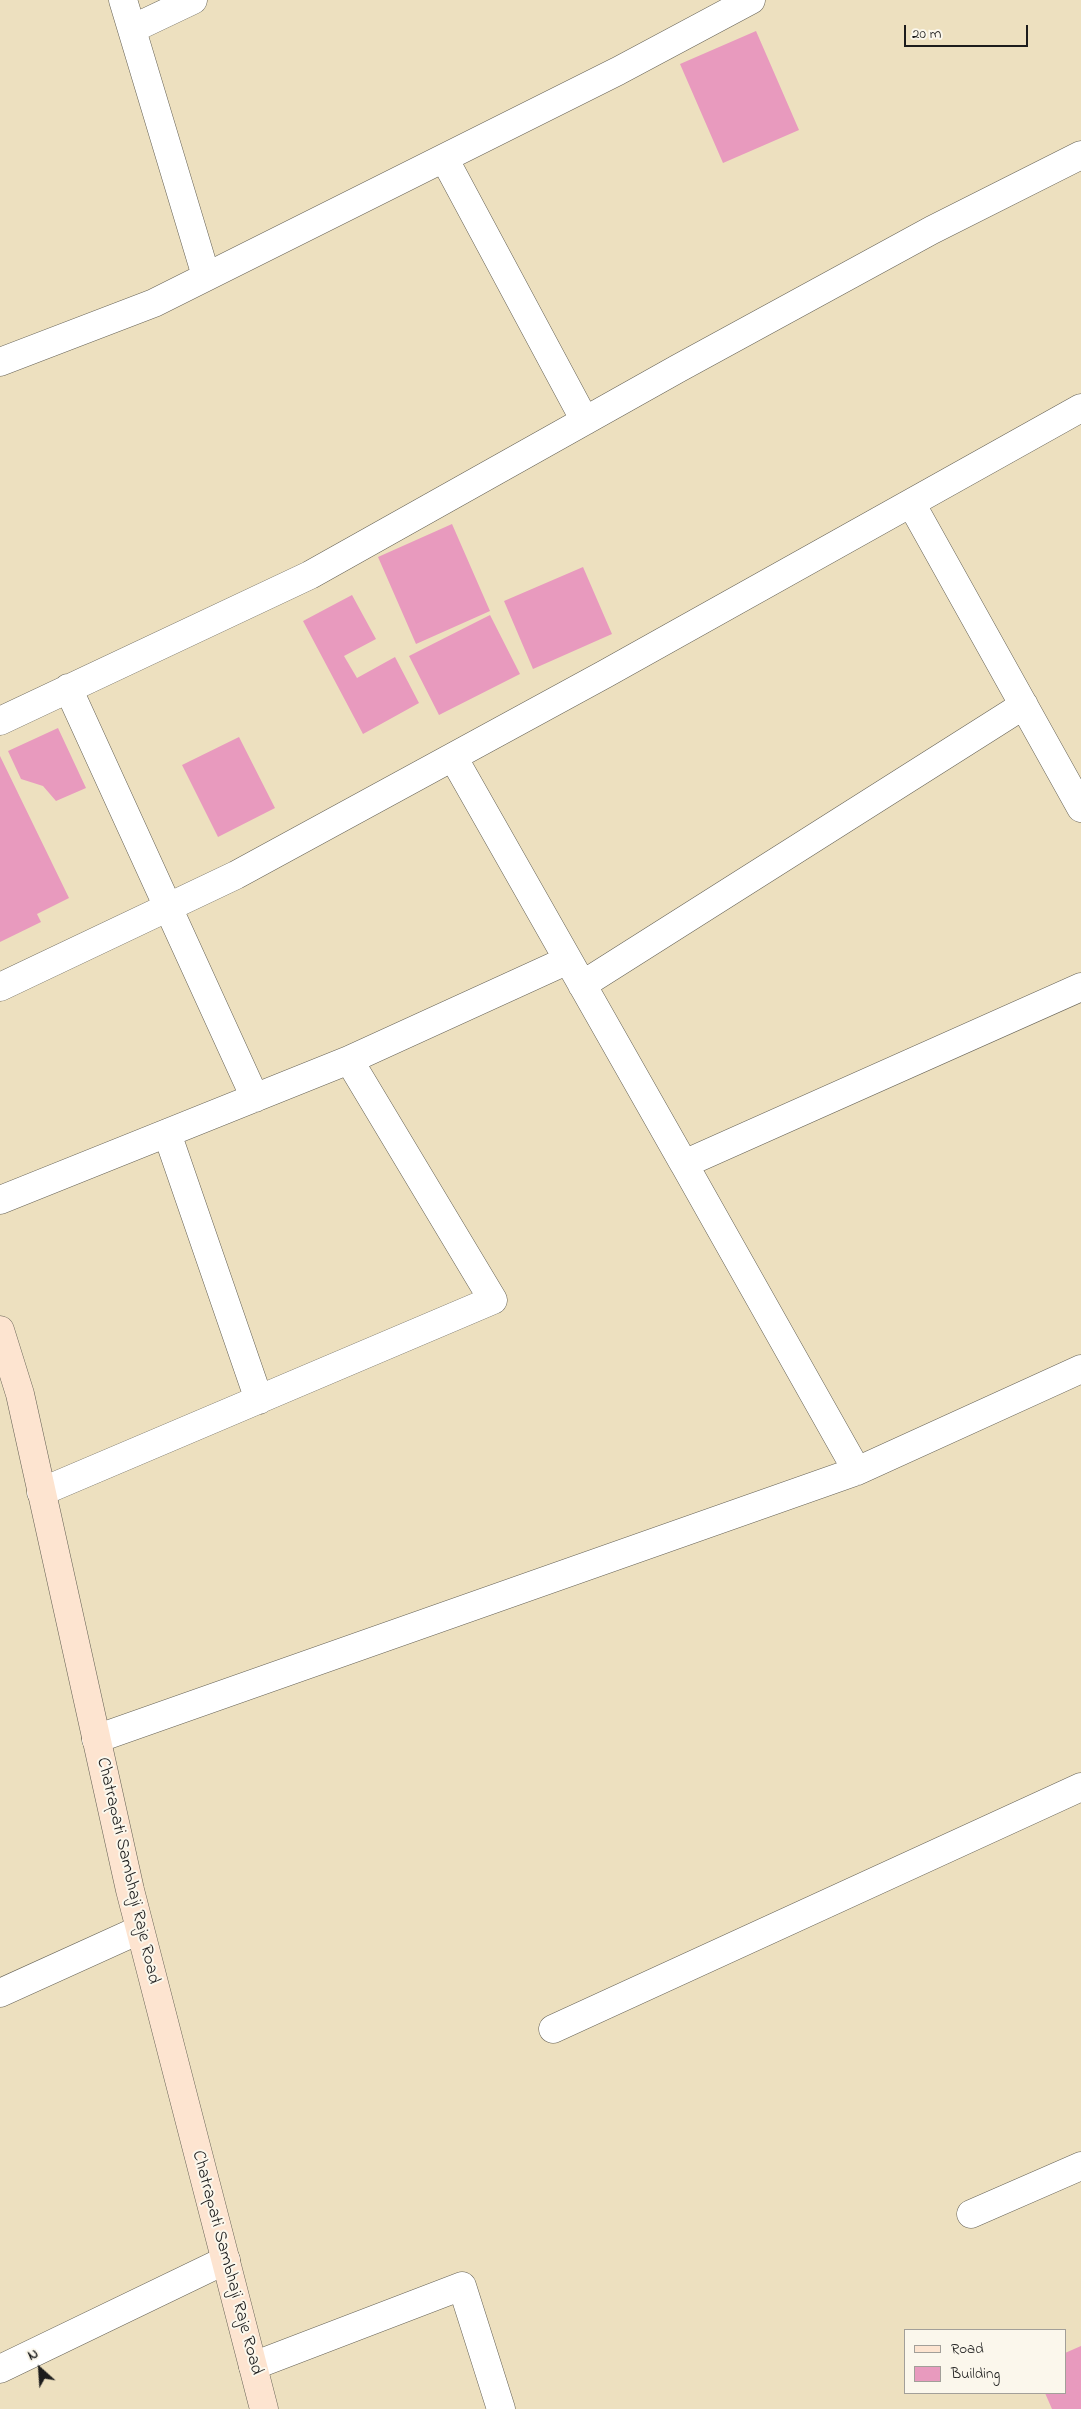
<!DOCTYPE html>
<style>
body{margin:0}
#map{position:relative;width:1081px;height:2409px;overflow:hidden;background:#ede0bf;font-family:"Indie Flower",sans-serif}
canvas{display:block}
.legend{position:absolute;left:904px;top:2329px;width:162px;height:65px;box-sizing:border-box;background:#fbf7ec;border:1px solid #a29f99;margin:0;padding:6px 9px;list-style:none;font-size:15px;color:#1c1c1c}
.legend li{display:flex;align-items:center;gap:10px;height:25px}
.legend b{width:25px;border:1px solid #a29f99}
.north{position:absolute;left:15px;top:2344px;width:50px;height:50px;-webkit-text-stroke:4px #fbf7ec;paint-order:stroke;rotate:334deg;font-size:14px;font-weight:700;line-height:20px;text-align:center;color:#1c1c1c}
.north::after{content:'';display:block;margin:auto;width:18px;height:22px;background:#1c1c1c;clip-path:polygon(50% 0,100% 100%,50% 72%,0 100%)}
.scale{position:absolute;left:904px;top:25px;width:124px;height:22px;box-sizing:border-box;border:2px solid #1c1c1c;border-top:0;padding-left:6px;font-size:15px;line-height:18px;white-space:nowrap;color:#1c1c1c;-webkit-text-stroke:4px #fbf7ec;paint-order:stroke}
</style>
<div id="map">
<canvas width="1081" height="2409"></canvas>
<ul class="legend">
<li><b style="height:6px;background:#fde4d0"></b>Road</li>
<li><b style="height:14px;background:#e89abe"></b>Building</li>
</ul>
<div class="north">N</div>
<div class="scale">20 m</div>
</div>
<script>
const ctx = document.querySelector('canvas').getContext('2d');
ctx.lineJoin = 'round';
function paint(path, color) {
  ctx.fillStyle = color;
  ctx.fill(path, 'evenodd');
}
function shape(rows) {
  const path = new Path2D();
  for (const r of rows) {
    path.moveTo(r[0], r[1]);
    for (let i = 2; i < r.length; i += 2) path.lineTo(r[i], r[i + 1]);
  }
  return path;
}
function trace(path, color, width, dash) {
  ctx.strokeStyle = color;
  ctx.lineWidth = width;
  ctx.lineCap = dash ? 'butt' : 'round';
  ctx.setLineDash(dash || []);
  ctx.stroke(path);
}
function write(font, color, halo, rows, align = 'center') {
  ctx.font = font + ' "Indie Flower",sans-serif';
  ctx.lineWidth = 4;
  ctx.setLineDash([]);
  ctx.textBaseline = 'middle';
  ctx.strokeStyle = halo;
  ctx.fillStyle = color;
  for (const [text, x, y, turn = 0] of rows) {
    ctx.save();
    ctx.translate(x, y);
    ctx.rotate((+turn || 0) * Math.PI / 180);
    ctx.textAlign = isNaN(turn) ? turn : align;
    if (halo) ctx.strokeText(text, 0, 0);
    ctx.fillText(text, 0, 0);
    ctx.restore();
  }
}
const building = shape([
 [756,31,799,130,723,163,680,64],
 [452,524,490,611,416,644,378,557],
 [583,567,612,634,533,669,504,601],
 [352,595,376,639,344,656,357,678,395,657,419,703,363,734,303,621],
 [490,615,520,674,439,715,409,656],
 [58,728,86,788,56,801,43,786,21,779,8,751],
 [239,737,275,808,218,837,182,765],
 [0,756,69,898,37,914,41,922,0,942],
 [1081,2346,1081,2409,1052,2409,1045,2393,1065,2393,1065,2353]
]);
const minor = shape([
 [123,0,206,276],
 [132,29,193,0],
 [444,158,585,421],
 [0,362,154,303,618,71,751,0],
 [911,503,1081,808],
 [68,688,255,1098],
 [0,721,310,575,679,368,932,230,1081,155],
 [453,757,684,1164,1081,987],
 [582,985,1024,705],
 [0,987,236,875,605,674,1081,408],
 [349,1060,568,960],
 [167,1133,259,1400],
 [684,1164,857,1471],
 [0,1200,349,1060,493,1300,41,1492],
 [96,1739,857,1471,1081,1369],
 [0,1993,139,1930],
 [553,2029,1081,1787],
 [971,2214,1081,2166],
 [253,2366,462,2286,501,2409],
 [0,2369,226,2260]
]);
const secondary = shape([
 [0,1330,20,1394,130,1890,264,2409]
]);
const streetNames = [
 ["Chatrapati Sambhaji Raje Road",127,1871,77],
 ["Chatrapati Sambhaji Raje Road",226,2263,75]
];
paint(building, '#e89abe');
trace(minor, '#656155', 29);
trace(secondary, '#656155', 29);
trace(minor, '#fff', 28);
trace(secondary, '#fde4d0', 28);
write('18px', '#1c1c1c', '#fbf7ec', streetNames);
</script>
